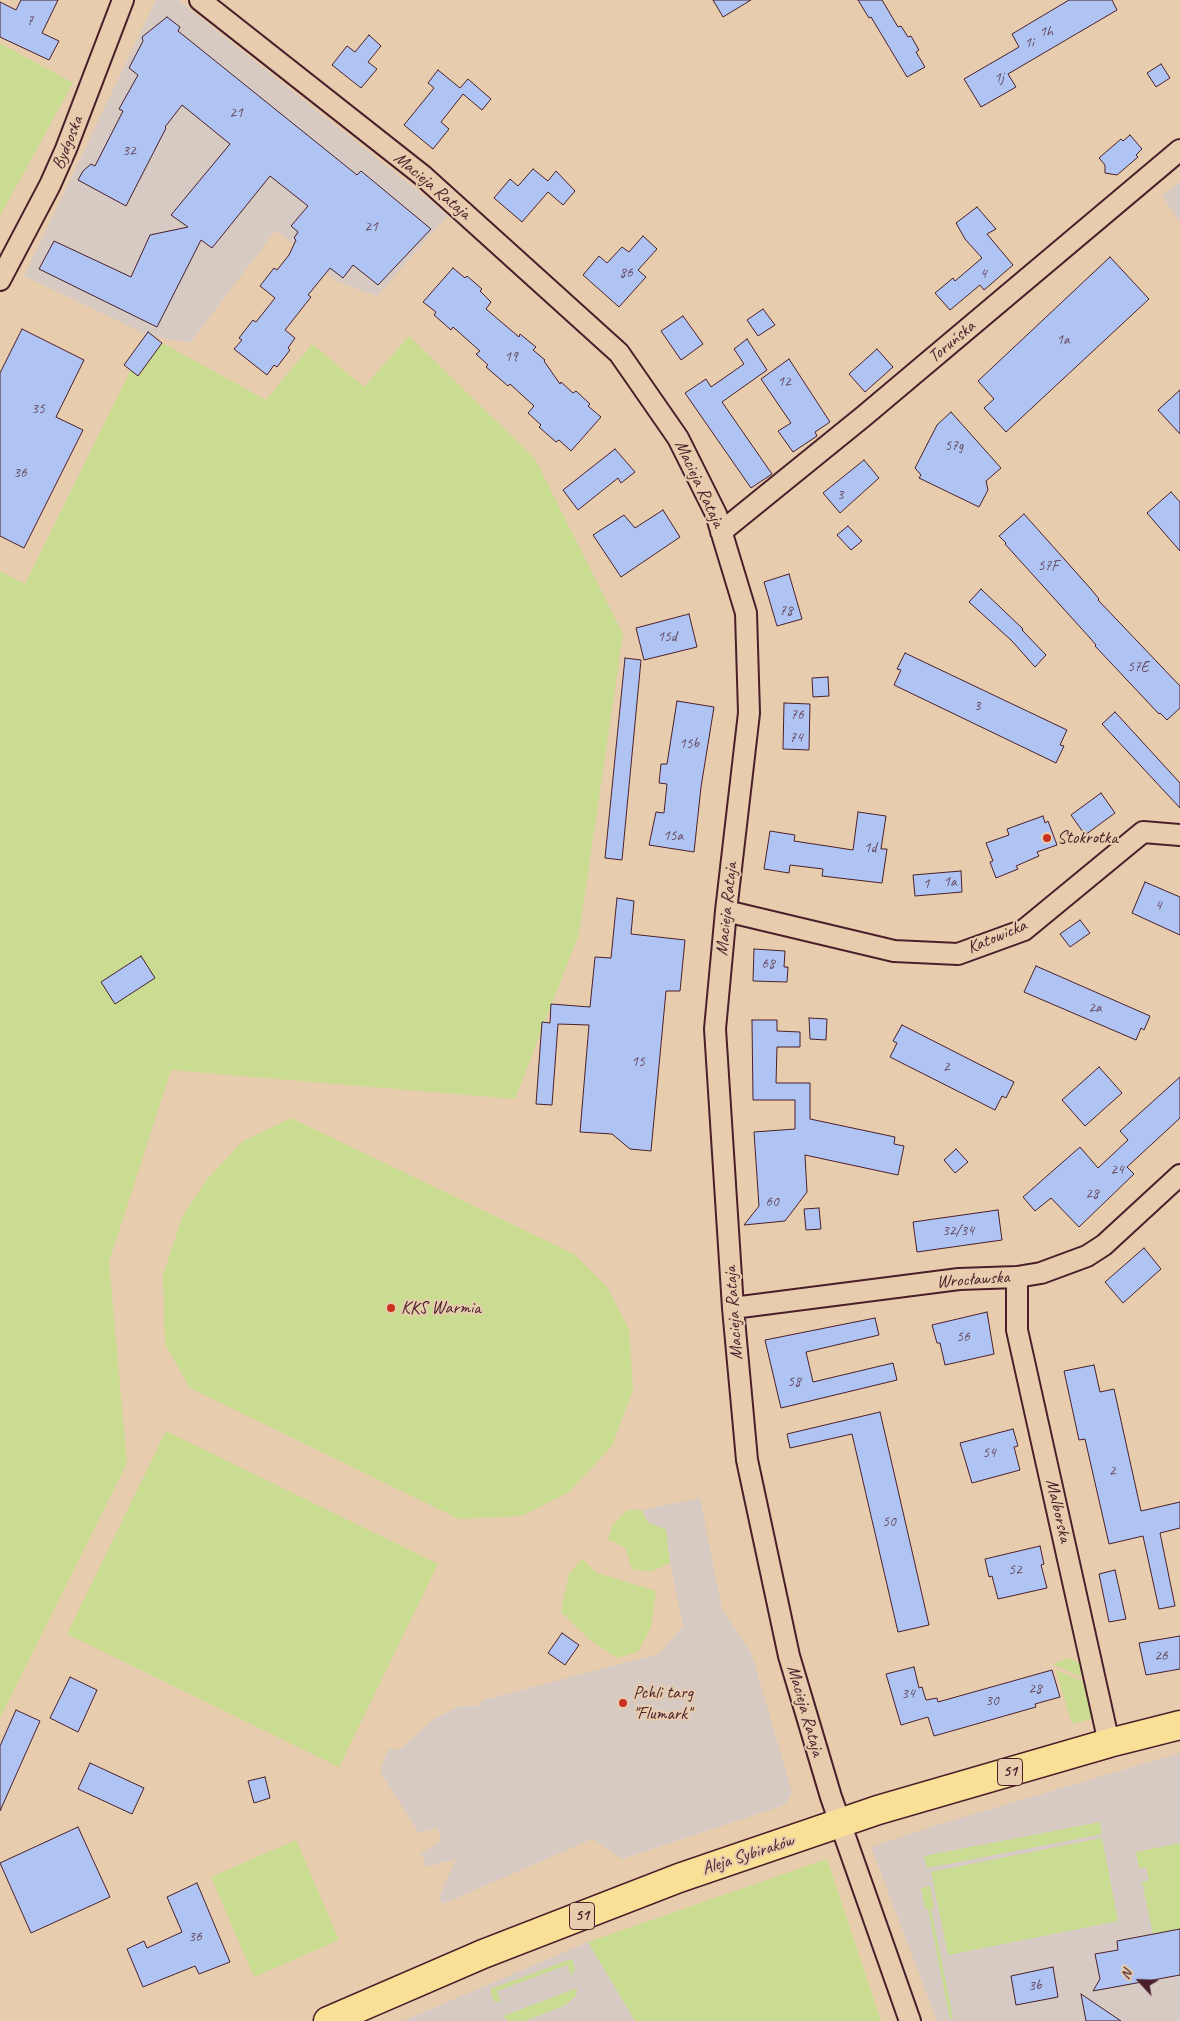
<!DOCTYPE html>
<meta charset="utf-8">
<style>
body{margin:0}
#map{position:relative;width:1180px;height:2021px;overflow:hidden;background:#e7cdae;font-family:Caveat,sans-serif}
canvas{display:block}
.north{position:absolute;left:1115px;top:1956px;width:50px;height:50px;-webkit-text-stroke:4px #e7cdae;paint-order:stroke;rotate:295deg;font-size:14px;font-weight:700;line-height:20px;text-align:center;color:#4a1f2b}
.north::after{content:'';display:block;margin:auto;width:18px;height:22px;background:#4a1f2b;clip-path:polygon(50% 0,100% 100%,50% 72%,0 100%)}
</style>
<div id="map">
<canvas width="1180" height="2021"></canvas>
<div class="north">N</div>
</div>
<script>
const ctx = document.querySelector('canvas').getContext('2d');
ctx.lineJoin = 'round';
function paint(path, color) {
  ctx.fillStyle = color;
  ctx.fill(path, 'evenodd');
}
function shape(rows) {
  const path = new Path2D();
  for (const r of rows) {
    path.moveTo(r[0], r[1]);
    for (let i = 2; i < r.length; i += 2) path.lineTo(r[i], r[i + 1]);
  }
  return path;
}
function trace(path, color, width, dash) {
  ctx.strokeStyle = color;
  ctx.lineWidth = width;
  ctx.lineCap = dash ? 'butt' : 'round';
  ctx.setLineDash(dash || []);
  ctx.stroke(path);
}
function write(font, color, halo, rows, align = 'center') {
  ctx.font = font + ' Caveat,sans-serif';
  ctx.lineWidth = 4;
  ctx.setLineDash([]);
  ctx.textBaseline = 'middle';
  ctx.strokeStyle = halo;
  ctx.fillStyle = color;
  for (const [text, x, y, turn = 0] of rows) {
    ctx.save();
    ctx.translate(x, y);
    ctx.rotate((+turn || 0) * Math.PI / 180);
    ctx.textAlign = isNaN(turn) ? turn : align;
    if (halo) ctx.strokeText(text, 0, 0);
    ctx.fillText(text, 0, 0);
    ctx.restore();
  }
}
const built = shape([
 [156,0,178,0,448,215,377,296,338,282,276,230,190,343,148,335,24,276],
 [1180,181,1180,222,1162,196],
 [700,1498,722,1609,751,1652,792,1792,785,1805,622,1859,592,1839,443,1904,439,1897,456,1859,427,1867,421,1853,442,1841,437,1828,419,1833,380,1772,388,1749,401,1749,432,1720,460,1706,477,1706,483,1700,659,1654,683,1626,670,1563,666,1529,648,1523,642,1510],
 [1180,1753,1180,2021,937,2021,871,1847,933,1826],
 [588,1942,635,2021,403,2021]
]);
const green = shape([
 [0,43,73,83,0,216],
 [148,335,266,400,312,344,364,387,409,336,535,459,623,634,579,934,515,1099,171,1070,109,1262,127,1463,0,1718,0,571,25,584],
 [291,1118,574,1254,607,1287,629,1329,633,1389,612,1446,569,1492,522,1516,459,1519,190,1388,165,1344,163,1275,183,1215,208,1178,243,1141],
 [166,1431,438,1564,339,1767,67,1634],
 [627,1510,642,1510,648,1523,666,1529,670,1563,651,1572,632,1569,625,1548,608,1539,612,1526],
 [582,1559,597,1573,656,1591,651,1627,638,1652,617,1658,590,1640,561,1612,569,1574],
 [1070,1658,1083,1665,1086,1679,1054,1665,1055,1663],
 [1056,1670,1087,1683,1095,1718,1072,1724],
 [1100,1822,1102,1834,927,1868,924,1856],
 [1102,1838,1118,1921,948,1955,931,1872],
 [296,1840,339,1940,254,1977,211,1877],
 [1180,1843,1180,1929,1153,1934,1142,1882,1149,1880,1146,1867,1139,1868,1136,1852],
 [827,1859,881,2021,635,2021,588,1942],
 [930,1886,934,1908,931,1909,953,2018,950,2019,928,1909,925,1909,921,1888],
 [572,1959,575,1969,571,1976,567,1965,497,1991,501,2002,496,2002,493,1999,490,1989],
 [577,1988,576,1996,566,2005,525,2021,508,2021,503,2016]
]);
const building = shape([
 [21,0,58,0,42,33,59,41,49,60,0,37,0,2,16,10,21,0],
 [713,0,751,0,723,17,713,0],
 [858,0,882,0,898,27,901,26,908,37,911,36,919,50,916,52,925,67,907,77,871,17,869,18,858,0],
 [1069,0,1112,0,1117,10,1008,74,1016,87,981,107,964,79,1019,47,1012,34,1069,0],
 [167,17,180,27,178,31,357,175,361,171,431,229,378,285,353,265,343,278,330,268,308,295,311,297,285,330,295,338,288,348,290,350,277,367,274,365,267,375,234,349,242,340,239,338,253,320,256,322,275,298,260,286,274,268,277,270,289,255,296,240,294,238,298,232,291,226,308,206,270,176,212,248,201,240,157,327,39,269,54,241,131,277,150,235,188,227,171,215,230,144,182,105,165,127,166,128,126,206,78,180,83,171,91,164,95,166,123,111,119,109,138,75,129,68,143,41,142,37,167,17],
 [369,35,381,46,368,62,377,69,361,88,332,65,347,46,355,52,369,35],
 [1161,64,1170,78,1156,87,1147,73,1161,64],
 [438,70,460,88,468,79,491,99,482,110,463,94,441,122,449,129,433,149,404,125,434,88,428,83,438,70],
 [1130,135,1142,149,1136,155,1138,157,1117,175,1105,173,1105,165,1099,158,1121,139,1123,141,1130,135],
 [533,169,548,181,556,171,575,191,563,205,548,192,522,222,494,198,510,179,518,186,533,169],
 [977,207,996,229,987,234,1013,265,984,290,980,285,950,310,935,293,953,278,955,281,982,258,965,239,956,223,977,207],
 [643,236,657,249,638,270,646,277,619,307,583,275,599,256,607,263,622,247,629,252,643,236],
 [1110,257,1149,299,1006,432,984,408,994,399,978,381,1110,257],
 [453,268,465,278,467,276,482,289,480,291,491,302,486,309,519,337,520,334,536,347,533,350,545,360,544,361,560,384,561,382,573,393,576,391,590,404,588,406,601,417,571,451,559,440,556,442,539,427,541,425,528,413,534,406,510,384,508,386,486,367,488,365,476,354,480,351,453,327,451,330,434,315,436,312,423,302,453,268],
 [763,309,775,325,758,336,747,320,763,309],
 [683,316,703,344,681,360,661,331,683,316],
 [22,329,84,360,56,417,83,430,24,548,0,536,0,373,22,329],
 [148,332,162,343,138,376,124,365,148,332],
 [747,339,767,370,722,402,772,474,751,488,685,393,706,379,711,387,744,364,734,349,747,339],
 [877,349,893,367,865,392,849,374,877,349],
 [789,359,830,422,815,432,817,436,793,452,778,431,791,423,761,379,789,359],
 [1180,390,1180,434,1158,410,1180,390],
 [951,412,1001,468,986,481,988,490,979,507,919,478,921,475,915,468,937,425,951,412],
 [615,449,635,472,621,483,618,478,578,510,563,490,615,449],
 [864,460,879,478,840,513,823,493,864,460],
 [1171,492,1180,502,1180,551,1147,513,1171,492],
 [663,510,680,537,621,577,593,535,624,515,635,528,663,510],
 [1024,514,1090,588,1099,599,1098,600,1180,686,1180,708,1167,720,1160,713,1159,714,1095,646,1096,645,1090,638,1005,544,1006,543,999,536,1024,514],
 [848,526,862,541,851,550,837,535,848,526],
 [789,574,802,619,777,626,764,582,789,574],
 [981,589,1023,629,1022,630,1046,655,1035,667,1012,641,969,602,981,589],
 [689,614,697,647,644,660,636,628,689,614],
 [905,653,1067,730,1060,745,1064,746,1056,763,894,685,901,670,897,669,905,653],
 [625,658,641,660,622,860,605,858,625,658],
 [828,677,829,696,813,697,812,678,828,677],
 [677,701,714,707,701,787,694,852,649,845,656,812,664,813,667,784,659,783,661,764,667,764,677,701],
 [784,703,810,704,809,750,783,749,784,703],
 [1115,712,1180,783,1180,808,1102,724,1115,712],
 [1101,793,1115,813,1085,835,1071,815,1101,793],
 [858,812,886,816,881,849,887,849,882,883,822,876,823,869,790,865,789,873,764,869,770,831,795,835,794,841,853,850,858,812],
 [1043,816,1045,823,1048,821,1057,845,1037,852,1039,856,1016,866,1018,869,996,878,990,862,993,861,986,843,1009,835,1007,829,1043,816],
 [961,871,962,892,915,896,913,875,961,871],
 [1145,882,1180,897,1180,935,1132,913,1145,882],
 [617,898,634,901,631,934,685,940,680,991,666,991,651,1151,630,1149,612,1134,580,1132,589,1025,558,1024,552,1105,536,1104,542,1022,550,1023,551,1004,590,1007,595,957,611,958,617,898],
 [1080,920,1090,933,1070,947,1060,934,1080,920],
 [754,949,785,951,784,967,788,967,787,982,753,981,754,949],
 [141,956,155,978,115,1004,101,982,141,956],
 [1036,966,1150,1016,1144,1030,1141,1028,1136,1040,1024,992,1036,966],
 [809,1018,827,1019,826,1040,810,1039,809,1018],
 [752,1020,777,1020,777,1031,800,1032,800,1047,777,1047,776,1083,810,1083,810,1119,895,1137,894,1144,904,1146,898,1175,805,1155,807,1192,785,1221,744,1225,759,1206,754,1132,795,1129,795,1100,753,1100,752,1020],
 [902,1025,1014,1082,1006,1098,1002,1096,995,1110,890,1057,897,1043,893,1041,902,1025],
 [1099,1067,1122,1093,1085,1126,1062,1100,1099,1067],
 [1180,1077,1180,1118,1127,1167,1134,1174,1079,1227,1051,1198,1035,1211,1023,1197,1080,1147,1098,1168,1128,1140,1120,1131,1180,1077],
 [956,1149,968,1162,955,1173,944,1160,956,1149],
 [819,1208,821,1229,806,1230,804,1209,819,1208],
 [998,1210,1002,1240,917,1252,913,1222,998,1210],
 [1144,1248,1161,1269,1123,1303,1105,1282,1144,1248],
 [987,1312,994,1354,945,1365,940,1343,937,1343,932,1325,987,1312],
 [875,1318,879,1335,806,1352,813,1382,893,1363,897,1380,781,1408,765,1340,875,1318],
 [1094,1365,1100,1392,1114,1389,1141,1511,1180,1502,1180,1528,1160,1533,1175,1606,1159,1609,1143,1536,1109,1544,1085,1439,1079,1440,1064,1371,1094,1365],
 [880,1412,929,1625,898,1632,852,1434,790,1448,787,1434,880,1412],
 [1013,1429,1018,1446,1014,1447,1020,1470,972,1483,960,1443,1013,1429],
 [1040,1546,1044,1564,1041,1565,1047,1588,998,1599,992,1576,989,1577,985,1559,1040,1546],
 [1115,1570,1126,1619,1109,1622,1099,1574,1115,1570],
 [562,1633,579,1645,565,1665,548,1653,562,1633],
 [1180,1636,1180,1669,1146,1675,1139,1643,1180,1636],
 [914,1667,919,1688,922,1687,926,1700,937,1698,938,1702,1052,1670,1060,1697,1035,1704,1036,1707,934,1736,928,1717,901,1725,886,1674,914,1667],
 [70,1677,97,1690,78,1732,50,1718,70,1677],
 [16,1710,40,1721,0,1811,0,1746,16,1710],
 [90,1763,144,1788,132,1814,78,1789,90,1763],
 [265,1777,270,1798,254,1803,248,1781,265,1777],
 [78,1827,110,1897,31,1933,0,1863,78,1827],
 [197,1883,230,1962,199,1974,195,1966,143,1987,127,1949,144,1941,147,1948,182,1932,167,1897,197,1883],
 [1180,1929,1180,1975,1093,1991,1100,1979,1095,1954,1118,1950,1117,1941,1180,1929],
 [1053,1967,1058,1997,1016,2005,1011,1976,1053,1967],
 [1081,1994,1121,2021,1086,2021,1081,1994]
]);
const minor = shape([
 [200,0,422,175,619,353,678,438,716,514,746,613,749,713,726,911,715,1029,733,1308,747,1460,789,1656,831,1797,910,2021],
 [0,280,50,185,66,149,123,0],
 [721,532,864,416,1180,150],
 [726,911,894,951,958,954,1024,930,1143,832,1180,835],
 [1017,1277,1017,1330,1109,1743],
 [733,1308,959,1279,1017,1277,1041,1273,1087,1256,1104,1245,1180,1175]
]);
const primary = shape([
 [328,2021,483,1954,679,1878,878,1810,1109,1743,1180,1725]
]);
const markers = [
 [1047,838,5,"#c8321e"],
 [391,1308,5,"#c8321e"],
 [623,1703,5,"#c8321e"]
];
const numberNames = [
 ["7",30,21],
 ["1h",1046,32],
 ["1i",1029,43],
 ["1j",999,78],
 ["21",236,113],
 ["32",129,151],
 ["21",371,227],
 ["86",626,273],
 ["4",983,274],
 ["1a",1063,340],
 ["19",511,357],
 ["12",784,382],
 ["35",38,409],
 ["57g",954,446],
 ["36",20,473],
 ["3",840,495],
 ["57F",1048,566],
 ["78",786,611],
 ["15d",667,637],
 ["57E",1138,667],
 ["3",977,706],
 ["76",797,715],
 ["74",796,738],
 ["15b",689,744],
 ["15a",673,836],
 ["1d",870,848],
 ["1a",950,882],
 ["1",926,884],
 ["4",1158,906],
 ["68",768,964],
 ["2a",1095,1008],
 ["15",638,1062],
 ["2",946,1067],
 ["24",1117,1170],
 ["28",1092,1194],
 ["60",772,1202],
 ["32/34",958,1231],
 ["56",963,1337],
 ["58",794,1382],
 ["54",989,1453],
 ["2",1112,1471],
 ["50",889,1522],
 ["52",1015,1570],
 ["26",1161,1656],
 ["28",1035,1689],
 ["34",908,1694],
 ["30",992,1701],
 ["36",195,1937],
 ["3b",1035,1986]
];
const shields = [
 [1010,1772,25],
 [582,1916,25]
];
const shieldNames = [
 ["51",1010,1772],
 ["51",582,1916]
];
const streetNames = [
 ["Bydgoska",68,143,-68],
 ["Macieja Rataja",432,186,40],
 ["Toruńska",952,342,-40],
 ["Macieja Rataja",699,484,65],
 ["Macieja Rataja",727,909,-84],
 ["Katowicka",997,937,-23],
 ["Wrocławska",973,1280,-4],
 ["Macieja Rataja",734,1313,-94],
 ["Malborska",1058,1511,77],
 ["Macieja Rataja",805,1711,74],
 ["Aleja Sybiraków",748,1855,-18]
];
const poiNames = [
 ["Stokrotka",1057,838],
 ["KKS Warmia",401,1308],
 ["Pchli targ",633,1693],
 ["\"Flumark\"",633,1714]
];
paint(built, '#d6cac3');
paint(green, '#cadc91');
paint(building, '#b0c4f3');
trace(building, '#4a1f2b', 1);
trace(minor, '#4a1f2b', 24);
trace(primary, '#4a1f2b', 31);
trace(minor, '#e7cdae', 20);
trace(primary, '#fadf96', 28);
for (const [x, y, r, color] of markers) {
  const dot = new Path2D();
  dot.arc(x, y, r, 0, 2 * Math.PI);
  ctx.fillStyle = color;
  ctx.fill(dot);
  trace(dot, '#e7cdae', 2);
}
write('15px', '#64485d', null, numberNames);
for (const [x, y, w] of shields) {
  const box = new Path2D();
  box.roundRect(x - w / 2, y - 13.5, w, 27, 4);
  ctx.fillStyle = '#e7cdae';
  ctx.fill(box);
  trace(box, '#4a1f2b', 1);
}
write('bold 16px', '#4a1f2b', null, shieldNames);
write('18px', '#4a1f2b', '#e7cdae', streetNames);
write('18px', '#4a1f2b', '#e7cdae', poiNames, 'left');
</script>
